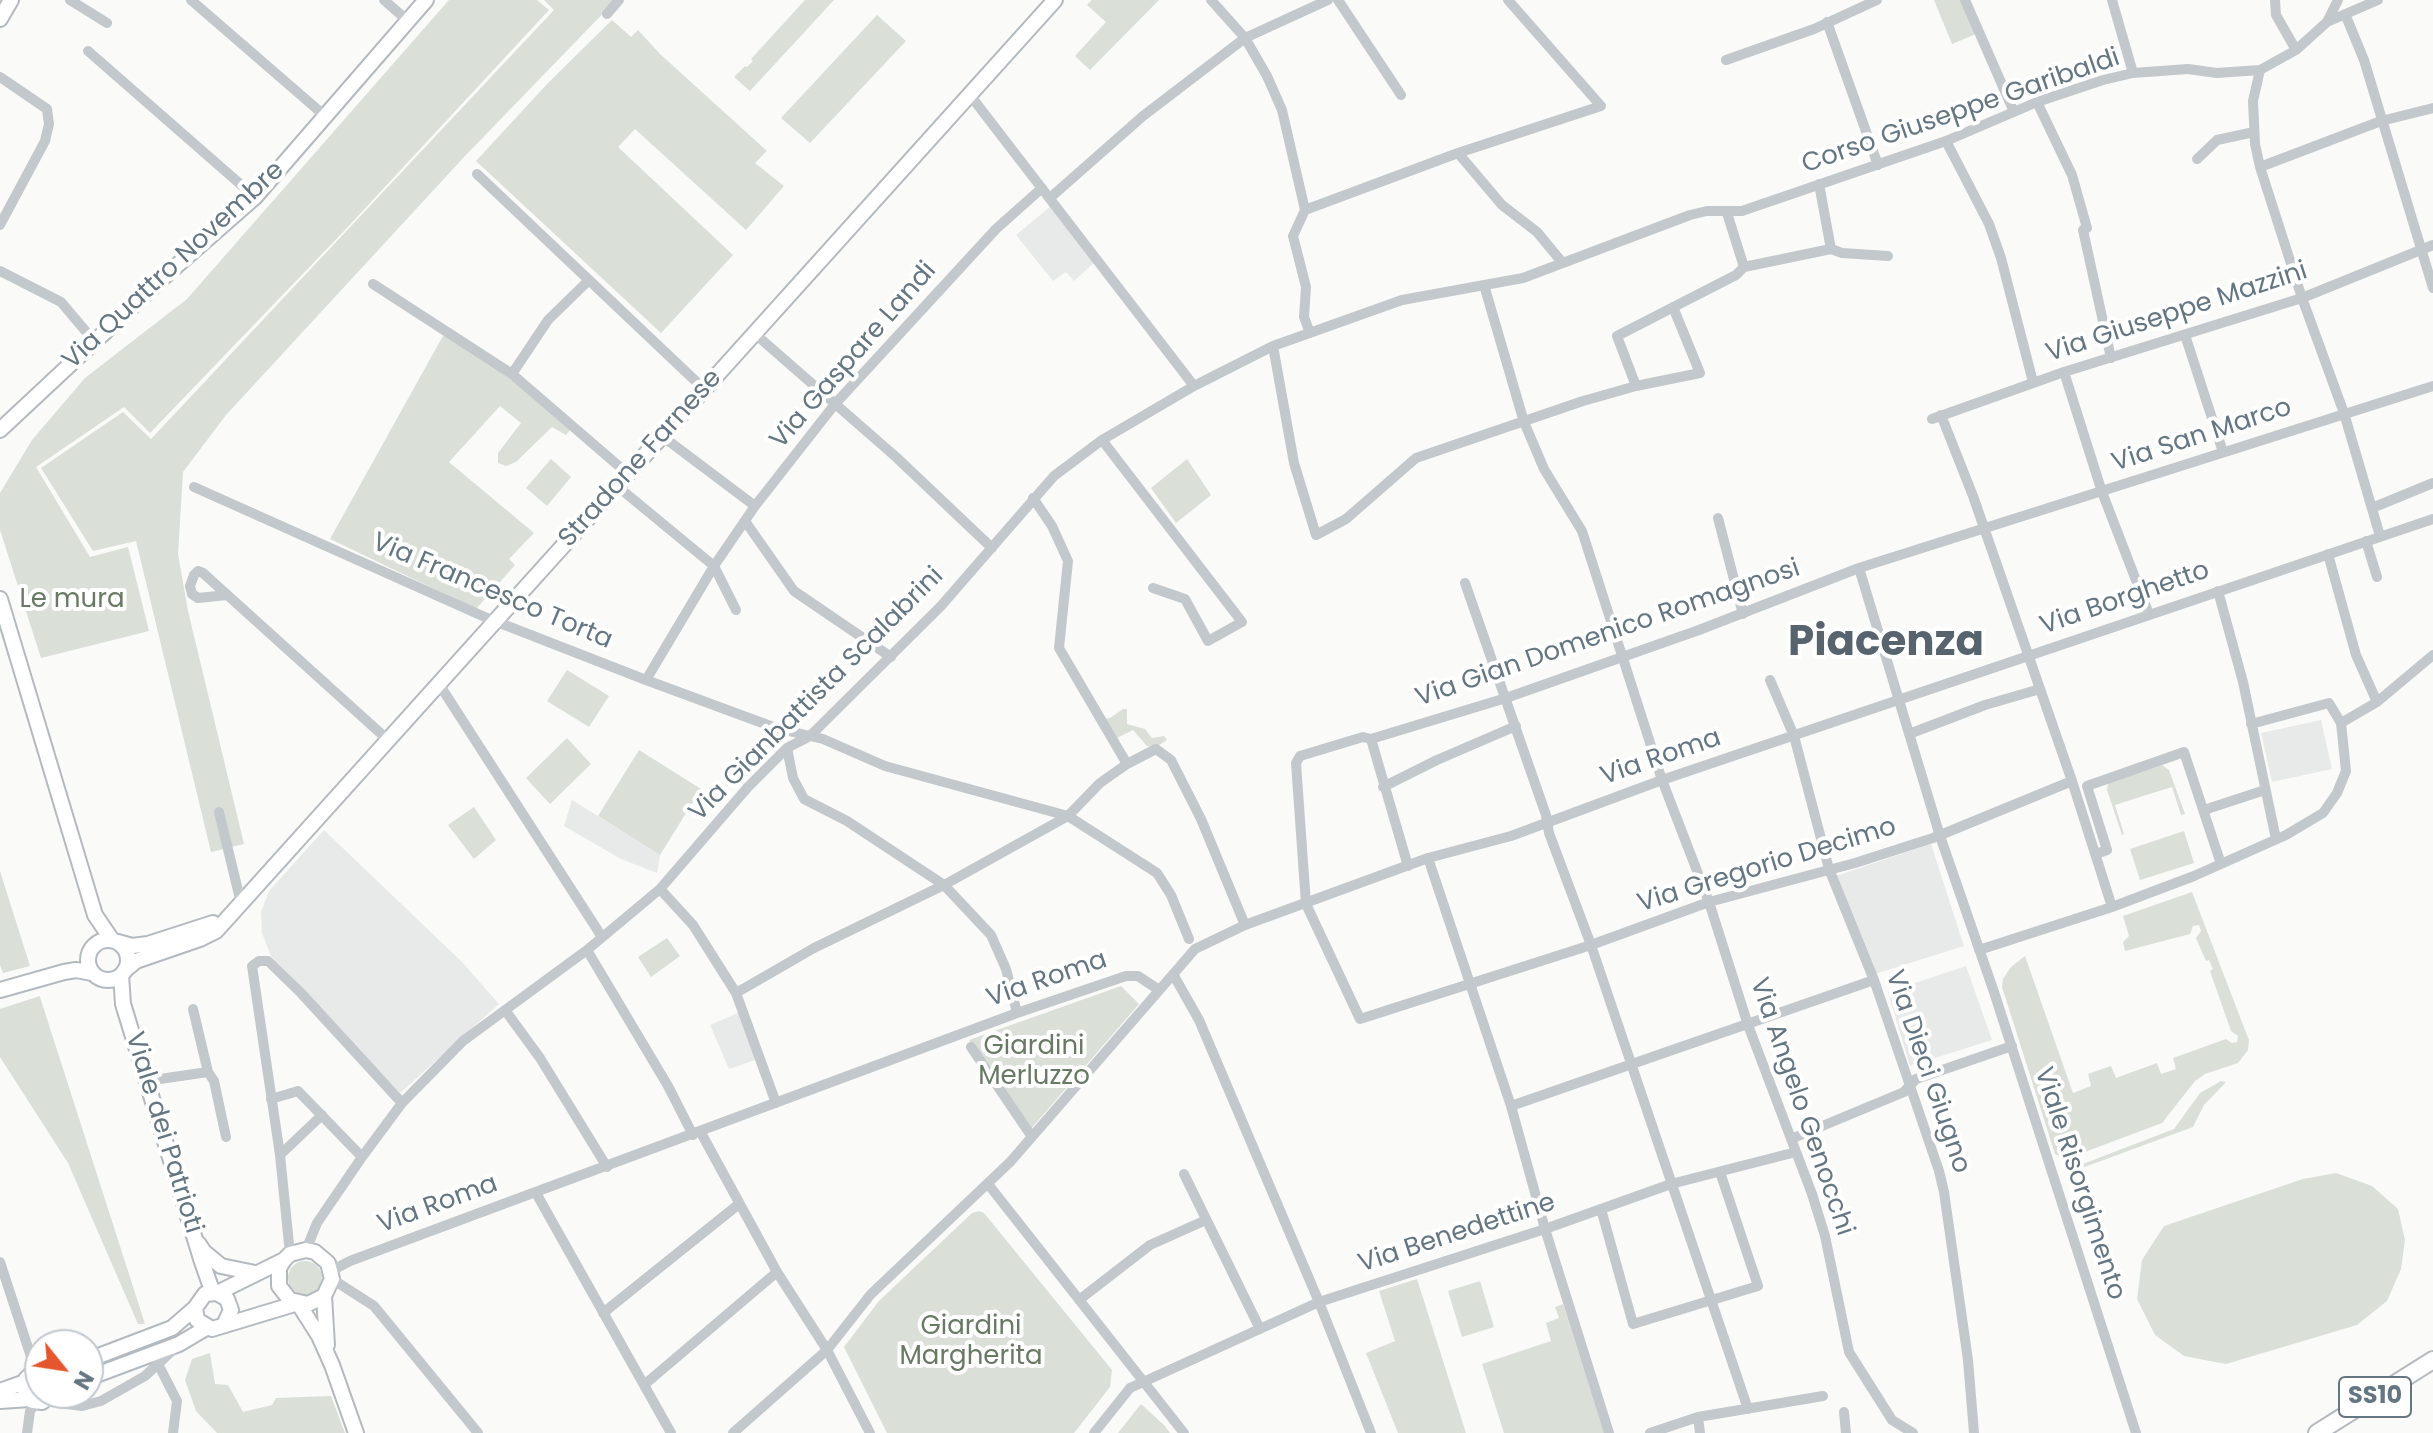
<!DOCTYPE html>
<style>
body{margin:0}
#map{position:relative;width:2433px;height:1433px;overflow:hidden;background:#fafaf8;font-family:Poppins,sans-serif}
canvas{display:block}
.north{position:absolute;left:24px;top:1329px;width:80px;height:80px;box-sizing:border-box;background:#fff;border:2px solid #c1c8cd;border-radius:50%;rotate:120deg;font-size:22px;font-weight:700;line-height:32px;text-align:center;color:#657683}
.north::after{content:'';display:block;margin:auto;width:28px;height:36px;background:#e4572e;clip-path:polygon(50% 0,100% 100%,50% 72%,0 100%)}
</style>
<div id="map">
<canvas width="2433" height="1433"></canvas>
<div class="north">N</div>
</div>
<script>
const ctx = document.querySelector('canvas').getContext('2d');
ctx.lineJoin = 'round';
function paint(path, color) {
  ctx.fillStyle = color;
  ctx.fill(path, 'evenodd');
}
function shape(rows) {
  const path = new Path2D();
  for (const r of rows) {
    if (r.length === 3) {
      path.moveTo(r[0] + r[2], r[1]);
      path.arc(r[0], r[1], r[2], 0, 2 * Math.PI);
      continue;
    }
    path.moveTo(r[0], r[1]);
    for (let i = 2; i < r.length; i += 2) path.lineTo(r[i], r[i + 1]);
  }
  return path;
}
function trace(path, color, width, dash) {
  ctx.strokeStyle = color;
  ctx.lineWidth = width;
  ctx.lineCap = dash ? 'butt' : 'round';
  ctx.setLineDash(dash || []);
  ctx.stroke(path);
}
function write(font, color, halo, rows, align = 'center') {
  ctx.font = font + ' Poppins,sans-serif';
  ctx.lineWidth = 8;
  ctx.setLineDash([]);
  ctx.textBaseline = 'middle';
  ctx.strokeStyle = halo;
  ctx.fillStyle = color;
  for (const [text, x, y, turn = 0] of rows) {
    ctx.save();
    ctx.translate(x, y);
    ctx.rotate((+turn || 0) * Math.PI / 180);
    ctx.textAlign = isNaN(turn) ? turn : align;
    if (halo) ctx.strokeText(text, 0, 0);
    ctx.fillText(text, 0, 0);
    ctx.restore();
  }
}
const built = shape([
 [1051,206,1095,262,1074,281,1066,272,1053,281,1016,235],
 [2321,720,2332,769,2272,782,2261,733],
 [572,800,660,855,657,873,621,859,564,826],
 [324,830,462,962,499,1004,400,1093,271,956,262,933,261,912,269,891],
 [1931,844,1964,946,1875,974,1836,876],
 [1966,966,1992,1040,1910,1066,1888,992],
 [740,1012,758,1059,729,1069,710,1025]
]);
const green = shape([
 [449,0,537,0,549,10,345,230,150,433,124,407,36,467,90,557,128,547,149,631,41,658,0,530,0,493,32,440,85,378,187,299],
 [544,0,616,0,465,156,226,415,183,472,178,554,188,611,244,844,211,852,136,541,93,551,41,468,123,412,151,439,554,10],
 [805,0,834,0,750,91,734,77,745,66,747,67,753,61,751,59],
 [1092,0,1159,0,1090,70,1075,56,1106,22,1087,5],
 [1934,0,1962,0,1976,34,1952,44],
 [877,15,906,41,810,143,781,118],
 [612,20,631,37,638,30,660,54,767,151,755,163,784,186,746,230,635,129,618,147,733,255,661,333,476,161,548,83],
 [444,334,510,377,570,430,566,435,552,427,516,462,506,466,498,463,498,453,521,423,500,406,449,462,534,533,509,559,515,565,476,609,330,539],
 [551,459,571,477,547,506,526,488],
 [1187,459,1211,495,1176,523,1151,488],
 [567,670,609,696,589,727,547,701],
 [1123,709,1127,709,1127,724,1145,729,1152,738,1164,736,1167,740,1156,747,1147,746,1133,730,1115,739,1103,719,1110,718],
 [567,738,591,764,550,804,526,778],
 [639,750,701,789,660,855,598,816],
 [2162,765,2169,770,2185,814,2181,815,2172,787,2143,796,2115,805,2124,834,2122,835,2107,790,2108,783],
 [474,807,496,840,474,859,448,825],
 [2184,831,2194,863,2140,880,2130,849],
 [0,871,30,966,3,973,0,965],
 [2192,892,2245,1030,2249,1040,2248,1050,2238,1063,2205,1074,2195,1081,2162,1123,2066,1159,2055,1154,2002,987,2003,979,2011,967,2025,956,2073,1093,2091,1086,2088,1074,2111,1066,2116,1078,2157,1063,2161,1074,2176,1069,2173,1058,2226,1039,2232,1043,2237,1042,2238,1036,2231,1031,2210,971,2213,969,2209,960,2206,961,2196,938,2201,931,2199,925,2193,926,2190,934,2125,951,2123,942,2129,936,2123,916],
 [667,938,680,956,651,977,638,957],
 [1121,986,1139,1004,1030,1130,969,1040],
 [40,996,40,997,145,1324,138,1324,68,1163,0,1057,0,1009],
 [2221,1081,2226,1082,2204,1105,2193,1127,2071,1172,2070,1169,2174,1129,2200,1093],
 [2336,1173,2372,1186,2398,1209,2405,1240,2401,1269,2387,1301,2357,1325,2226,1364,2184,1356,2155,1335,2137,1299,2142,1260,2164,1226,2303,1179],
 [979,1211,984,1213,1112,1370,1110,1387,1074,1433,887,1433,844,1347,879,1301,972,1213],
 [305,1278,17],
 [1417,1279,1466,1433,1398,1433,1366,1353,1395,1341,1379,1291],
 [1480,1281,1494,1327,1462,1337,1448,1291],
 [1563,1304,1604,1433,1504,1433,1482,1364,1551,1341,1546,1323,1559,1318,1555,1307],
 [210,1353,215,1384,228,1385,243,1412,272,1405,276,1398,331,1396,345,1433,217,1433,196,1411,185,1380,192,1359],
 [1141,1404,1164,1425,1170,1433,1118,1433]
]);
const street = shape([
 [70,0,107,23],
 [191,0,325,116],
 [384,0,408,21],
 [1211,0,1245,38,1267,76,1282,110,1305,210],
 [1338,0,1401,95],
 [1965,0,2014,112],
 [2112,0,2133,73],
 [2275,0,2276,15,2296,50],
 [607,14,619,0],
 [2345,14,2364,60,2433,288],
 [1827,22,1878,165],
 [2327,22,2338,0],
 [88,51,255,197],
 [1726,60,1814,29,1877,0],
 [2260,70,2253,101,2255,144,2260,167,2302,298,2344,413,2380,536],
 [0,77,47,109,49,124,45,141,0,225],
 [970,95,1194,386],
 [2037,102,2072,175,2087,228],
 [1946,141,1989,224,2001,258,2033,382],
 [1458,153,1502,205,1537,232,1561,261],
 [2197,159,2217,140,2254,132],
 [2260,167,2381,121,2433,108],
 [477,174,704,389],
 [1819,184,1831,249],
 [1051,197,1143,116,1245,38,1328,0],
 [1305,210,1458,153,1601,106,1508,0],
 [1305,210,1293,236,1306,287,1304,317,1310,333],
 [1727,213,1744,267],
 [2083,230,2111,358],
 [1831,249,1842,253,1888,256],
 [1744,267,1831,249],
 [0,271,61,302,94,341],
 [373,284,512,374,628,474],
 [1484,285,1524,422,1544,469,1582,531,1662,780,1709,902,1748,1025,1812,1194,1825,1236,1849,1352,1892,1420,1913,1433],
 [754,333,896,457,992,548],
 [2185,335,2223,452],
 [1273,346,1294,463,1316,535,1346,519,1416,458,1583,401,1636,386,1700,373,1673,307],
 [2064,372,2102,492,2149,614],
 [512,374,548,320,588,281],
 [1636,386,1617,336,1736,275,1744,267],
 [1941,415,1973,496,2072,781,2112,907],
 [1932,419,2064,372,2302,298,2433,245],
 [662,436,755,506],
 [1102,440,1242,622,1208,641,1185,599,1153,588],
 [617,486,714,566,736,610],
 [194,487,487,618,646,680,776,728,823,739,885,766,1068,816,1157,873,1171,895,1189,939],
 [1033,498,1052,526,1068,561,1059,648,1127,764],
 [2372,508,2433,483],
 [1718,518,1743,614],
 [745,521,794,591,891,657],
 [2366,541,2377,577],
 [2328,554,2356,655,2377,702],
 [1859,568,1940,836,1994,992,2136,1433],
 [1465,583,1546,815,1549,833,1591,945,1748,1409],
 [2218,591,2243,682,2276,839],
 [227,595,198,598,192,594,190,586,194,575,198,571,203,573,388,740],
 [646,680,714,566,755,506,835,404,996,229,1042,188],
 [1770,680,1794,736,1829,869,1874,980,1939,1171,1944,1192,1968,1360,1974,1433],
 [439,684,602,937],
 [2341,723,2377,702,2433,655],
 [1909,734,1985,705,2040,689],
 [1371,739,1408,866],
 [787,748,793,778,804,799,847,821,944,885,991,935,1006,969,1017,1013],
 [2072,781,1933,838,1855,863,1709,902,1591,945,1360,1019,1306,904,1296,763,1300,756,1363,737,1371,739,1506,698,1699,630,1859,568,2433,386],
 [1383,787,1437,760,1516,726],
 [2204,810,2265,790],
 [219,812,241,903],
 [2096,854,2107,850,2087,786,2184,752,2221,864],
 [1428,858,1511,1106,1545,1229,1609,1433],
 [660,889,693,925,736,993,776,1103],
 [587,950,668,1086,693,1135],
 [1979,950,2112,907,2194,876,2286,835,2323,813,2337,793,2346,771,2341,723,2329,703,2251,724],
 [1173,974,1199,1020,1319,1302,1371,1433],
 [736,993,814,948,944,885,1068,816,1100,783,1127,764,1156,749,1171,760,1201,819,1245,925],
 [193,1009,208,1072,214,1081,226,1137],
 [505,1010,540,1058,607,1167],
 [971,1047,1032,1137],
 [146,1081,208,1072],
 [271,1099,298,1091,362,1157],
 [1511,1106,1874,980],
 [700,1131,777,1272,827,1350,870,1433],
 [1791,1139,1904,1092,1916,1079,2012,1046],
 [280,1155,322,1115],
 [1184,1174,1260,1329],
 [988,1184,1184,1433],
 [536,1193,671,1433],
 [1601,1209,1633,1324,1758,1286,1720,1172],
 [306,1250,317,1223,362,1157,402,1103,463,1041,587,950,660,889,748,787,787,748,810,736,941,606,1054,476,1102,440,1194,386,1273,346,1402,300,1523,278,1690,215,1707,211,1742,211,1946,141,2037,102,2103,80,2133,73,2188,69,2217,73,2260,70,2296,50,2327,22,2378,0],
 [290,1254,280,1155,252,966,259,961,268,961,301,993,402,1103],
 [0,1262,36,1372],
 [331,1271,350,1261,1017,1013,1126,976,1138,976,1159,990],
 [332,1279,374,1306,478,1433],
 [1079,1300,1150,1245,1206,1220],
 [603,1313,739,1204],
 [158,1364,177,1401,173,1433],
 [644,1385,777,1272],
 [44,1401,82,1406,101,1401,145,1376,175,1348],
 [1844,1412,1846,1433],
 [1698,1417,1700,1433],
 [27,1433,30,1411,37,1402],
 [733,1433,827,1350,871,1294,1011,1161,1195,949,1245,925,1428,858,1511,836,1662,780,2433,519],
 [1094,1433,1130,1388,1319,1302,1545,1229,1671,1184,1796,1152],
 [1650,1433,1698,1417,1823,1396]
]);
const secondary = shape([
 [0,19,11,0],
 [0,430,166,275,255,197,426,0],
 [0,599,95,915,112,940],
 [108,960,20],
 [118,942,132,946,148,944,213,923],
 [125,970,136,961,200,939,216,931,1055,0],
 [121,975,123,1004,202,1262,213,1293],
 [0,990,64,972,76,970,92,973],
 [198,1243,204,1252,221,1266,255,1273],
 [217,1293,227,1299,231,1310,224,1325],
 [324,1296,308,1304,290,1300,279,1286,279,1268,284,1260,290,1254,306,1250,315,1252,328,1263,332,1279,324,1296,327,1345],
 [195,1308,197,1320,212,1329,298,1303,319,1336,332,1365,356,1433],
 [88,1360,172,1328,195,1308,205,1294,217,1293,284,1260],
 [40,1372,32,1373,26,1379,24,1387,27,1396,33,1401,42,1402,52,1393],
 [88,1378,179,1344,206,1328],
 [0,1391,25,1382],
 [0,1401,30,1399]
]);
const primary = shape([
 [2317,1433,2433,1360]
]);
const shields = [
 [2375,1397,72]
];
const shieldNames = [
 ["SS10",2375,1397]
];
const streetNames = [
 ["Corso Giuseppe Garibaldi",1961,112,-19],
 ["Via Quattro Novembre",174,266,-43],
 ["Via Giuseppe Mazzini",2177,313,-18],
 ["Via Gaspare Landi",854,356,-49],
 ["Via San Marco",2202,436,-18],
 ["Stradone Farnese",641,459,-48],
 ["Via Francesco Torta",492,592,23],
 ["Via Borghetto",2125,599,-19],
 ["Via Gian Domenico Romagnosi",1608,634,-19],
 ["Via Gianbattista Scalabrini",817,695,-45],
 ["Via Roma",1661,758,-19],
 ["Via Gregorio Decimo",1767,866,-17],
 ["Via Roma",1047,980,-19],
 ["Via Dieci Giugno",1927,1072,71],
 ["Via Angelo Genocchi",1801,1107,71],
 ["Viale dei Patrioti",163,1133,73],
 ["Viale Risorgimento",2079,1184,72],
 ["Via Roma",438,1205,-20],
 ["Via Benedettine",1457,1234,-18]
];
const parkNames = [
 ["Le mura",72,600],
 ["Giardini",1034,1047],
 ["Merluzzo",1034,1077],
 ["Giardini",971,1327],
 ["Margherita",971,1357]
];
const townNames = [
 ["Piacenza",1886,644]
];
paint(built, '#e8e9e9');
paint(green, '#dadfd7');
trace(secondary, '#b3babf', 18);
trace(primary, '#b5babe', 20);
trace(street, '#c3c8cc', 10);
trace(secondary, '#fff', 14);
trace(primary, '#fff', 16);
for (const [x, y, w] of shields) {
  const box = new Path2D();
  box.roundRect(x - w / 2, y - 20, w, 40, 6);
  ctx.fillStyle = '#fff';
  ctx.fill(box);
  trace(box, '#657683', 2);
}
write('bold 24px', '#657683', null, shieldNames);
write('26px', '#657683', '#fff', streetNames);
write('26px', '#687a64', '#fff', parkNames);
write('bold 42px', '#57646e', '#fff', townNames);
</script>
